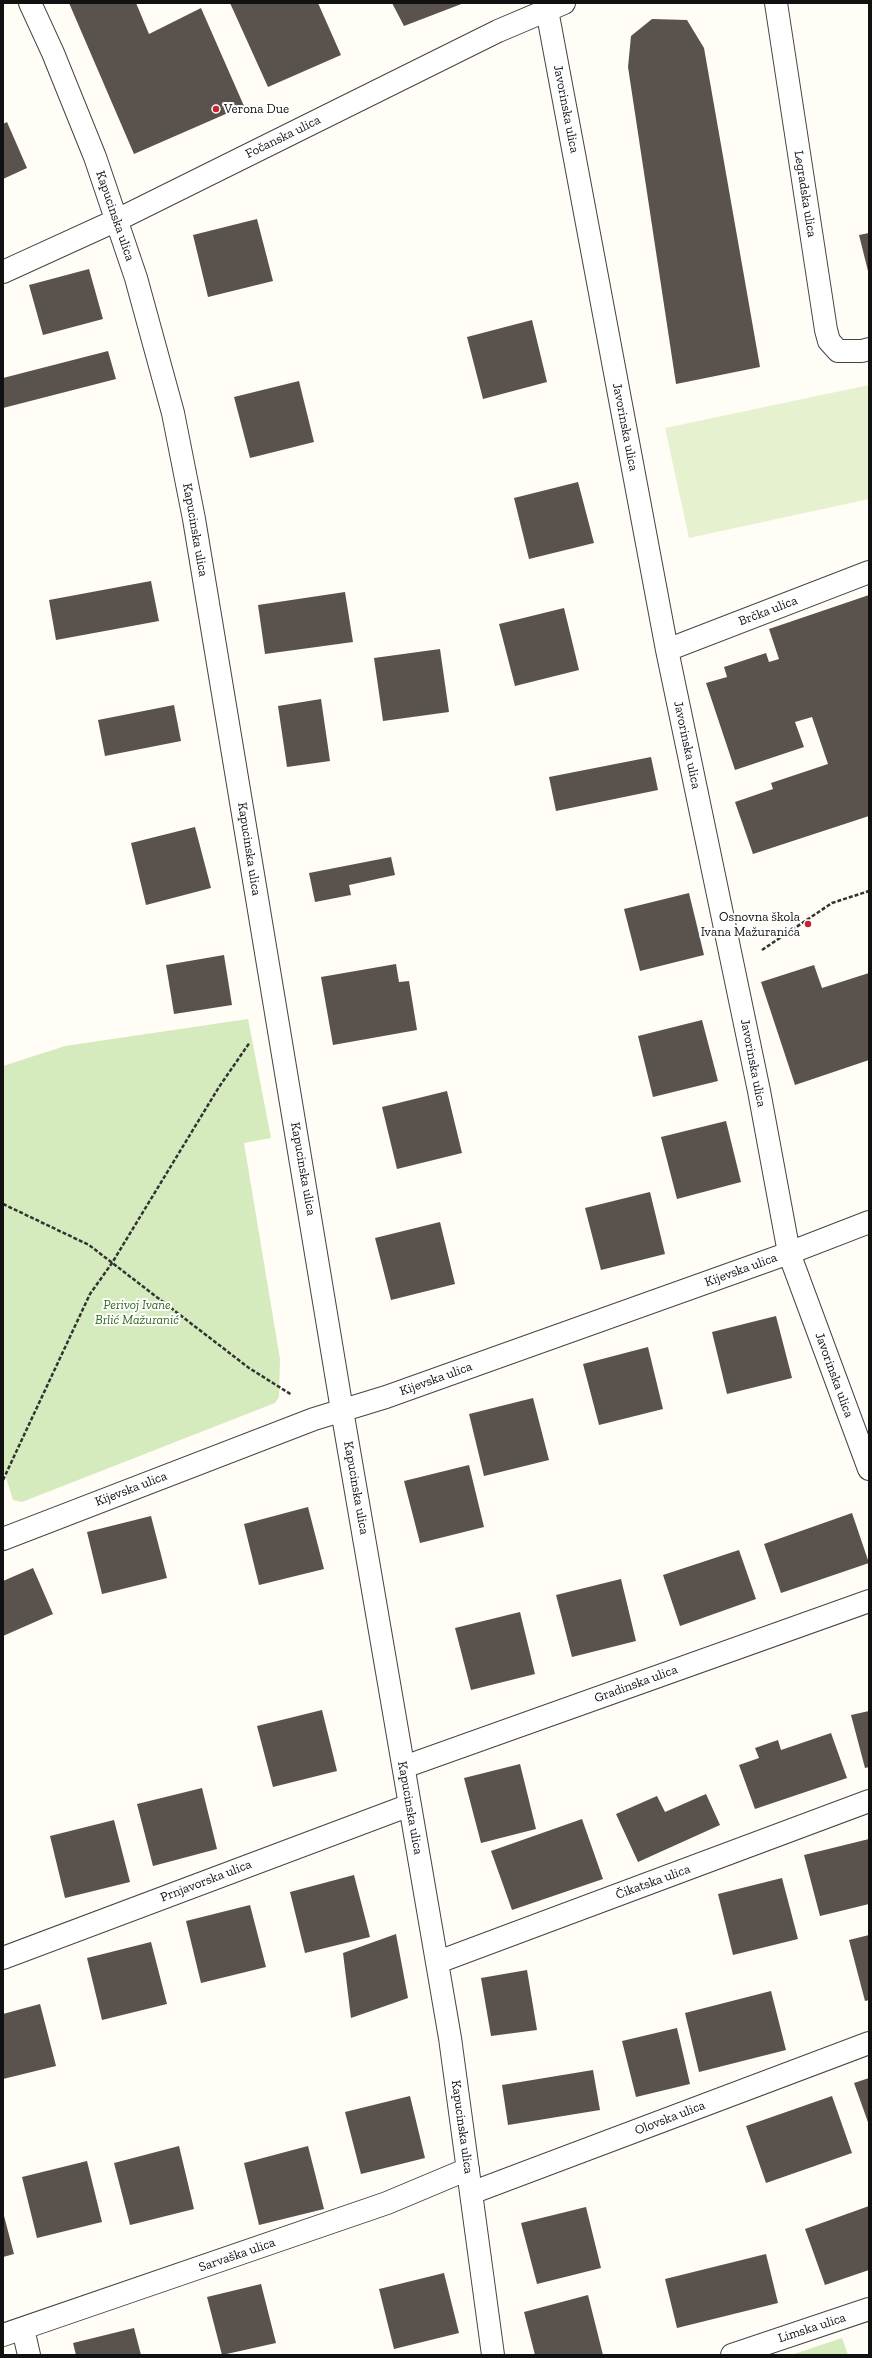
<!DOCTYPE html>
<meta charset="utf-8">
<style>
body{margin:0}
#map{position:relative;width:872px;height:2358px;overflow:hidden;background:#fffdf5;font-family:"Zilla Slab",serif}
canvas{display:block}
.frame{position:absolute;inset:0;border:4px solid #111;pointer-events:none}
</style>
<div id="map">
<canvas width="872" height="2358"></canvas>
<div class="frame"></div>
</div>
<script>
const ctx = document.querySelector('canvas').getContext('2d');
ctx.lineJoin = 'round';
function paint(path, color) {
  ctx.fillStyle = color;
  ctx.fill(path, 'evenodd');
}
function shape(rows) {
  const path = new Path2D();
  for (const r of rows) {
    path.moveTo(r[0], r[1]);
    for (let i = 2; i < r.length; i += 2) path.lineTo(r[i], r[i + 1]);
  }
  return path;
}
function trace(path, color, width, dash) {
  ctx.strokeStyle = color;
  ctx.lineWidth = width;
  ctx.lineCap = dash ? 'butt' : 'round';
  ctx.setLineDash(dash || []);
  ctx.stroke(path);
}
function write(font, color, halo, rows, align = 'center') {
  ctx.font = font + ' "Zilla Slab",serif';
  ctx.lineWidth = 4;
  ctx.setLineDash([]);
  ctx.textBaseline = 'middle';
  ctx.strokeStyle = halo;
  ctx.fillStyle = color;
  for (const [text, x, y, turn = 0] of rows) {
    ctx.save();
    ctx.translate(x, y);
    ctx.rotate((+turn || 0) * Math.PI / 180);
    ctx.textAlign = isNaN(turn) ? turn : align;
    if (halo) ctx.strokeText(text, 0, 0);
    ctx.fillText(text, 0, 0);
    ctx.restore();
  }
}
const green = shape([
 [248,1019,271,1138,244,1143,280,1359,279,1397,275,1403,22,1502,13,1500,3,1468,3,1066,65,1046],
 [842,2338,848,2355,791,2355]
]);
const pitch = shape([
 [869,385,869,499,689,538,665,428]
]);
const building = shape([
 [69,3,136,3,149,34,201,8,244,106,134,154],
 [230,3,318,3,341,55,268,87],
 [392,3,464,3,404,26],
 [652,19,687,20,704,48,760,367,676,384,628,67,631,36],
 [7,122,27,168,3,179,3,124],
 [257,219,273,281,208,297,193,235],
 [869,233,869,271,868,271,859,235],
 [89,269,103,319,43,335,29,285],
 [532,320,547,382,483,399,467,337],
 [108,351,116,379,3,408,3,378],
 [299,381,314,442,250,458,234,397],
 [578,482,594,543,529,559,514,498],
 [151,581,159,621,56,640,49,600],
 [345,592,353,642,265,654,258,605],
 [869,595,869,816,753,854,735,802,773,789,771,783,828,764,812,717,795,722,804,747,735,770,706,683,727,677,724,667,766,653,769,662,779,659,769,629],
 [564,608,579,670,515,686,499,624],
 [440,649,449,712,383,721,374,658],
 [321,699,330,761,287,767,278,706],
 [174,705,181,741,105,756,98,720],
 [651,757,658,790,556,811,549,777],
 [195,827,211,888,146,905,131,843],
 [391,857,395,875,349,885,351,895,315,902,309,873],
 [689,893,704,955,640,971,624,909],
 [224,955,232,1005,174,1014,166,965],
 [396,964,399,982,409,981,417,1030,333,1045,321,977],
 [814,965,822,988,869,973,869,1060,795,1085,761,982],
 [702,1020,718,1081,653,1097,638,1036],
 [447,1091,462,1153,397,1169,382,1107],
 [726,1121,741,1182,677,1199,661,1137],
 [650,1192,665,1254,601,1270,585,1208],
 [440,1222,455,1284,391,1300,375,1238],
 [776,1316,792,1378,727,1394,712,1332],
 [648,1347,663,1409,599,1425,583,1364],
 [533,1398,549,1460,484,1476,469,1414],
 [469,1465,484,1527,420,1543,404,1481],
 [308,1507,324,1569,259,1585,244,1524],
 [852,1513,869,1563,781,1593,764,1544],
 [151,1516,167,1578,102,1594,87,1532],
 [739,1550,756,1599,680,1626,663,1575],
 [33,1568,53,1614,3,1636,3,1581],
 [621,1579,636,1641,572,1657,556,1595],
 [520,1612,535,1674,471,1690,455,1628],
 [322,1710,337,1771,273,1787,257,1726],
 [869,1711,869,1767,865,1768,851,1715],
 [831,1733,847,1778,755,1809,739,1765,759,1758,755,1748,778,1740,781,1750],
 [520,1764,536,1829,481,1843,464,1778],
 [202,1788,217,1849,153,1866,137,1804],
 [706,1794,720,1825,638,1862,616,1814,657,1796,665,1812],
 [582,1819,603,1879,512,1910,491,1851],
 [114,1820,130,1882,65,1898,50,1836],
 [869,1839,869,1904,820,1916,804,1855],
 [354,1875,370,1937,305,1953,290,1892],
 [782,1878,798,1939,733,1955,718,1894],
 [250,1905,266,1967,201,1983,186,1921],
 [396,1934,408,1998,351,2018,343,1953],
 [869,1935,869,2000,865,2001,849,1940],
 [151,1942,167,2004,102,2020,87,1958],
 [527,1970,537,2030,491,2036,481,1978],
 [771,1991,786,2050,699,2072,685,2013],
 [40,2004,56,2066,3,2079,3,2014],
 [677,2028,690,2084,636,2097,622,2041],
 [593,2070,600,2110,508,2125,502,2085],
 [869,2078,869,2125,854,2083],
 [410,2096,425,2158,361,2174,345,2112],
 [832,2096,852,2153,766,2183,746,2126],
 [179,2146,194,2209,130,2225,114,2163],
 [308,2146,324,2209,259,2225,244,2163],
 [87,2161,102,2222,37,2238,22,2177],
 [869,2206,869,2270,825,2285,805,2229],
 [586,2207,601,2268,537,2284,521,2223],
 [3,2212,14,2254,3,2257],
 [766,2254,778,2303,677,2328,665,2279],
 [444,2273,459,2333,394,2349,379,2289],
 [261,2284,276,2343,222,2355,207,2297],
 [588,2295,603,2355,535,2355,524,2312],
 [134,2328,141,2355,76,2355,73,2343]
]);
const path = shape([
 [762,950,832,903,869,891],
 [3,1204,89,1245,249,1368,292,1395],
 [3,1480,90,1294,112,1263,219,1087,250,1042]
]);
const minor = shape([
 [30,3,53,53,95,157,136,278,173,413,194,519,342,1410,450,2038,493,2355],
 [776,3,826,330,829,341,838,351,862,351,869,349],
 [547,10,667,650,759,1091,789,1253,869,1469],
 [3,272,117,220,498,31,564,3],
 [667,650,869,572],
 [3,1539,314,1419,386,1397,789,1253,869,1222],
 [404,1767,869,1601],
 [3,1958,410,1805],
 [438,1962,869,1801],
 [471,2193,869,2043],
 [23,2329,29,2355],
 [3,2335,387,2203,468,2169],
 [732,2355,869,2309]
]);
const markers = [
 [216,109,4,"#c4262e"],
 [808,924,4,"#c4262e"]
];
const poiNames = [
 ["Verona Due",224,109],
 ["Osnovna škola",800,917,"right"],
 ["Ivana Mažuranića",800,932,"right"]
];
const streetNames = [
 ["Javorinska ulica",566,109,79],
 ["Fočanska ulica",283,137,-26],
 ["Legradska ulica",805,194,81],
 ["Kapucinska ulica",115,216,71],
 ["Javorinska ulica",625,427,79],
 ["Kapucinska ulica",195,530,80],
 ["Brčka ulica",768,611,-21],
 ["Javorinska ulica",687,745,78],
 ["Kapucinska ulica",249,849,81],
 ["Javorinska ulica",753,1063,79],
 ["Kapucinska ulica",303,1169,80],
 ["Kijevska ulica",741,1270,-20],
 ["Javorinska ulica",834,1375,70],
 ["Kijevska ulica",436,1379,-20],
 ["Kapucinska ulica",356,1488,80],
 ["Kijevska ulica",131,1489,-21],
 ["Gradinska ulica",636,1684,-20],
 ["Kapucinska ulica",410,1808,80],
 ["Prnjavorska ulica",206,1881,-21],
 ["Čikatska ulica",653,1882,-20],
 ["Olovska ulica",670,2118,-21],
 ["Kapucinska ulica",462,2127,82],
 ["Sarvaška ulica",237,2255,-19],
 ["Limska ulica",812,2328,-18]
];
const parkNames = [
 ["Perivoj Ivane",137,1305],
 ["Brlić Mažuranić",137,1320]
];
paint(green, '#d5ebbd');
paint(pitch, '#e6f2cf');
paint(building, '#5a524d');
trace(minor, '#444', 24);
trace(path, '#333', 2.5, [4, 2]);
trace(minor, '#fff', 22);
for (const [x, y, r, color] of markers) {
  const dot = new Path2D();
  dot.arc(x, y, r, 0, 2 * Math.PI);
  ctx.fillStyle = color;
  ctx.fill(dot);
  trace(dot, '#fff', 1.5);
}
write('13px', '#111', '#fff', poiNames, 'left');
write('13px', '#111', '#fff', streetNames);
write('italic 13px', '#2f6b1f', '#fff', parkNames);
</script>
